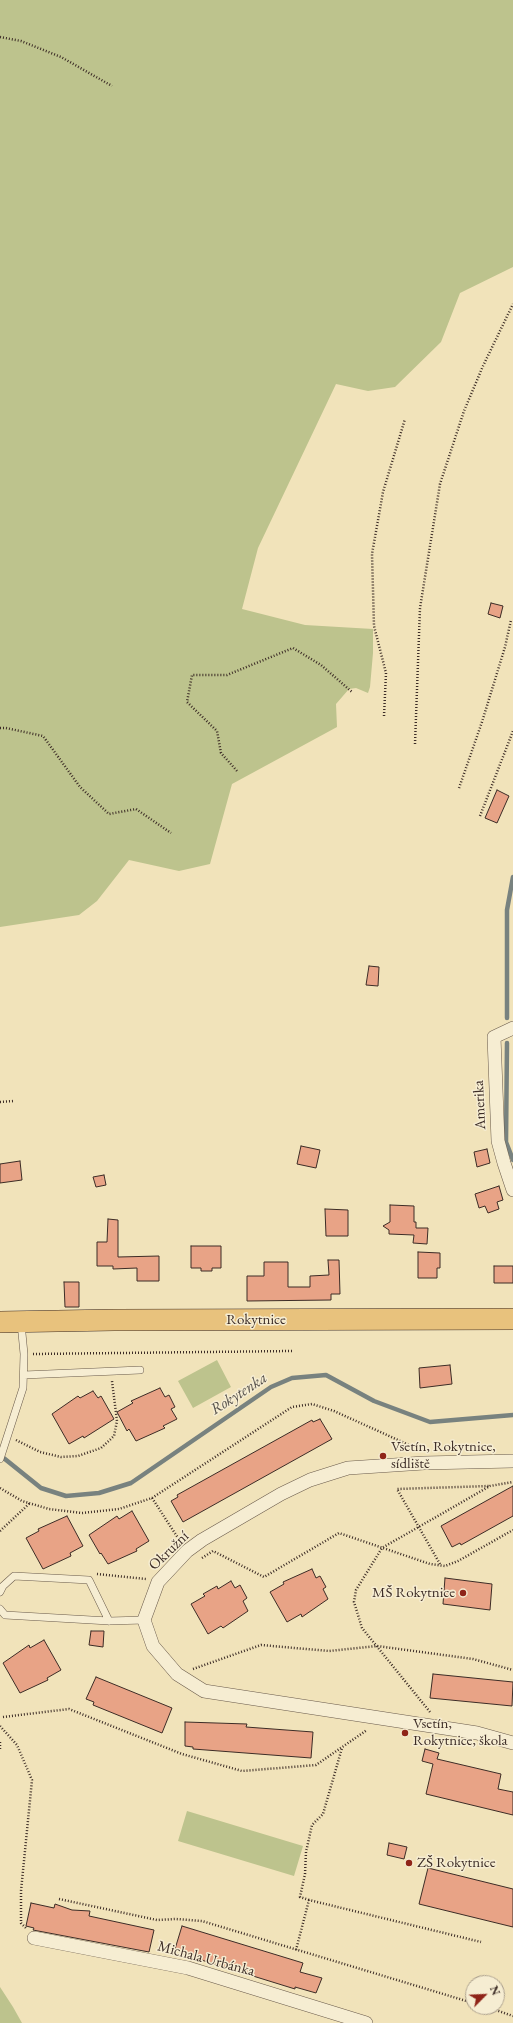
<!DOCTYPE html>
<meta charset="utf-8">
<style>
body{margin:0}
#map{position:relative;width:513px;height:2023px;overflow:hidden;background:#f1e3ba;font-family:"EB Garamond",serif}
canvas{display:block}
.north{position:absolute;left:465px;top:1975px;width:40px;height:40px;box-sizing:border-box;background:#f6edd2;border:1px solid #aca08d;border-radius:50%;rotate:66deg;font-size:11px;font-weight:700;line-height:16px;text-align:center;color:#3c2c26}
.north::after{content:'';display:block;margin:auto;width:14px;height:18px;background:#8f2418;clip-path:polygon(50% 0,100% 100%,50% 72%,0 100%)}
</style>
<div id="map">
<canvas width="513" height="2023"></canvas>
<div class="north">N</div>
</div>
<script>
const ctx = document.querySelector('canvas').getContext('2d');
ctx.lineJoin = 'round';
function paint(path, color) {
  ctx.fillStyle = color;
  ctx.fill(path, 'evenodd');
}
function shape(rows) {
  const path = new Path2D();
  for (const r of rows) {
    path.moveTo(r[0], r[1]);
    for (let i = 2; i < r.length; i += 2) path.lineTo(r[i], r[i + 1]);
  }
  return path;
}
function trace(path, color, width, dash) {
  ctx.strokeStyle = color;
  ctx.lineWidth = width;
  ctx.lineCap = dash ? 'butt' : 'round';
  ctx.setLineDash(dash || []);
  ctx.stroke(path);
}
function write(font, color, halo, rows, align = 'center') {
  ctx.font = font + ' "EB Garamond",serif';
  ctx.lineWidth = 3;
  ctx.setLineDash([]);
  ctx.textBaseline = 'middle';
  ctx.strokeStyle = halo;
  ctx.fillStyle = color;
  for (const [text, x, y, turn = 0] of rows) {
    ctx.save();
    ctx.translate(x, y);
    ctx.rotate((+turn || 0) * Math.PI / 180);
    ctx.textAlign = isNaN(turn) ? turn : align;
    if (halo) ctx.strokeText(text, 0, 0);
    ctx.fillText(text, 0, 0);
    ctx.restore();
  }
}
const green = shape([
 [0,0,513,0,513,267,460,293,441,342,395,387,368,391,336,384,258,548,242,609,305,625,373,629,373,653,370,687,368,693,356,688,349,689,336,704,337,727,232,784,210,864,179,871,129,860,97,901,79,915,0,927],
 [217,1360,231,1387,193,1408,178,1381],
 [187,1811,303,1846,294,1876,178,1841],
 [0,1987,13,2007,22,2023,0,2023]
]);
const stream = shape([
 [507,1018,507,910,513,877],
 [507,1043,506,1142,513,1160],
 [0,1455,41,1488,66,1496,99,1493,131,1483,271,1387,292,1378,326,1375,374,1401,430,1422,513,1415]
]);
const building = shape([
 [491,603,503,606,500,618,488,614,491,603],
 [497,790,509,796,497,823,485,818,497,790],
 [369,966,379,967,378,986,366,985,369,966],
 [301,1146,320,1150,316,1168,297,1164,301,1146],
 [487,1149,490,1163,477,1167,474,1152,487,1149],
 [20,1161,22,1180,0,1183,0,1164,20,1161],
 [104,1175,106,1185,96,1187,93,1177,104,1175],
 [499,1186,503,1200,497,1202,499,1209,488,1213,485,1206,479,1208,475,1194,499,1186],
 [390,1205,414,1206,414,1222,416,1222,416,1228,428,1228,427,1244,413,1243,414,1235,389,1234,389,1230,383,1226,390,1222,390,1205],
 [325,1209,348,1210,348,1236,326,1236,325,1209],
 [108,1219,118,1220,118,1257,159,1256,159,1281,137,1281,137,1268,113,1269,113,1266,97,1266,97,1242,107,1242,108,1219],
 [191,1246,221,1246,221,1268,212,1268,212,1271,201,1271,201,1268,191,1268,191,1246],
 [418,1252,440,1253,440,1268,437,1268,437,1278,418,1278,418,1252],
 [328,1260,339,1260,340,1294,331,1294,331,1300,247,1301,247,1276,264,1276,264,1262,288,1262,288,1287,310,1287,310,1276,329,1275,328,1260],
 [494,1266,513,1266,513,1283,494,1283,494,1266],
 [64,1282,79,1282,79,1307,65,1307,64,1282],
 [450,1365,452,1384,420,1388,419,1368,450,1365],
 [160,1388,165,1397,169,1395,175,1407,171,1409,177,1419,163,1426,165,1428,136,1441,129,1429,127,1431,117,1412,133,1403,131,1401,160,1388],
 [93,1391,98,1398,101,1396,114,1419,84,1438,83,1436,69,1444,52,1414,78,1396,80,1398,93,1391],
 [320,1419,332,1439,183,1522,171,1501,178,1497,177,1495,312,1420,313,1422,320,1419],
 [513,1486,513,1516,461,1545,460,1543,452,1547,441,1526,513,1486],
 [132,1511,149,1541,136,1549,137,1551,108,1564,101,1553,100,1554,89,1535,117,1516,119,1519,132,1511],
 [67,1516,83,1546,70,1553,71,1556,43,1569,26,1538,39,1531,38,1529,67,1516],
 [312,1569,316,1578,320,1576,326,1587,323,1589,328,1599,302,1617,301,1614,287,1622,270,1592,284,1584,283,1582,312,1569],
 [445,1578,492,1584,490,1610,443,1604,445,1578],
 [231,1581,235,1588,240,1585,247,1598,243,1601,248,1611,223,1628,221,1626,208,1634,191,1604,205,1596,203,1594,217,1586,218,1589,231,1581],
 [91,1631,104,1631,103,1647,89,1645,91,1631],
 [44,1640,61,1670,47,1678,48,1680,20,1693,3,1663,29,1645,30,1648,44,1640],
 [433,1674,513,1682,512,1706,430,1698,433,1674],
 [96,1677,172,1708,162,1733,93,1705,94,1702,86,1699,96,1677],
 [185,1722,247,1724,246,1727,313,1732,311,1758,193,1749,193,1747,185,1746,185,1722],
 [425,1749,439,1753,437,1759,501,1774,498,1789,513,1792,513,1815,426,1794,433,1764,422,1761,425,1749],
 [389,1843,407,1847,404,1859,387,1855,389,1843],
 [428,1868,513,1889,513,1927,419,1904,428,1868],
 [31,1903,54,1908,55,1904,72,1910,90,1911,89,1916,154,1930,149,1952,33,1930,34,1928,26,1926,31,1903],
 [182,1926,303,1963,300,1972,322,1978,316,1993,295,1987,295,1989,182,1954,183,1951,175,1949,182,1926]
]);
const path = shape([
 [0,37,21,41,61,57,112,86],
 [384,716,386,673,374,626,372,554,383,492,405,419],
 [0,728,6,728,43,736,80,787,109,814,136,809,171,833],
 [415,744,420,608,440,484,464,411,483,366,513,304],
 [237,771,221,753,217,731,187,702,192,675,227,675,293,648,321,665,352,692],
 [459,788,482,722,505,647,511,620],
 [480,816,513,731],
 [0,1102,14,1101],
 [33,1354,292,1351],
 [16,1440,40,1452,61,1457,78,1456,101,1448,114,1436,117,1421,112,1381],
 [0,1488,22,1501,49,1509,82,1513,119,1509,152,1498,292,1407,312,1404,334,1411,420,1450],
 [152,1498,180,1541],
 [0,1531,30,1503],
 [202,1558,213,1551,264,1577,339,1533,430,1564,445,1566,458,1561,513,1530],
 [440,1564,397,1489,489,1486],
 [97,1574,146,1579],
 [193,1669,261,1645,329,1651,377,1646,473,1659,513,1670],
 [430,1712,362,1628,354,1602,356,1590,382,1548,490,1486,513,1482],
 [3,1717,69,1709,182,1754,242,1771,316,1765,367,1730],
 [0,1726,17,1745,32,1780,21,1891,21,1923,26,1928],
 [0,1742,0,1751],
 [59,1899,157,1920,176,1919,202,1921,473,2003],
 [309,1900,300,1897,305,1874,306,1852,312,1825,323,1814,342,1748],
 [296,1950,309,1900,481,1942],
 [487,2007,513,2016]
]);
const service = shape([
 [24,1375,140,1370],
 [0,1459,23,1388,24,1354,21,1323],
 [0,1592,3,1586,14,1576,89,1580,109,1621],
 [0,1609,5,1615,109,1621,144,1620]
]);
const minor = shape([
 [513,1028,494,1037,498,1141,504,1163,513,1190],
 [513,1461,424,1463,348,1468,310,1480,281,1494,202,1540,187,1551,158,1582,144,1620,153,1646,177,1674,204,1691,477,1733,513,1743],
 [34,1938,188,1968,366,2023]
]);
const primary = shape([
 [0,1322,114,1320,513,1319]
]);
const markers = [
 [383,1456,4,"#8f2418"],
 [463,1593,4,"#8f2418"],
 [405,1733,4,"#8f2418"],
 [409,1863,4,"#8f2418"]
];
const streetNames = [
 ["Amerika",480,1105,-93],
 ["Rokytnice",256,1320],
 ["Okružní",169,1551,-44],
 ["Michala Urbánka",206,1959,15]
];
const poiNames = [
 ["Vsetín, Rokytnice,",391,1447],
 ["sídliště",391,1464],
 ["MŠ Rokytnice",455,1593,"right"],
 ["Vsetín,",413,1724],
 ["Rokytnice, škola",413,1741],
 ["ZŠ Rokytnice",417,1863]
];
const waterNames = [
 ["Rokytenka",239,1394,-33]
];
paint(green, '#bdc38d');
trace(stream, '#78827f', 4.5);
paint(building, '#e8a386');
trace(building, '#3c2c26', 1);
trace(service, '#695a4b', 8);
trace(minor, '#695a4b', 14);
trace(primary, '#3c2c26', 22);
trace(path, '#3c2c26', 2.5, [1, 2]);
trace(service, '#f6edd2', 7);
trace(minor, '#f6edd2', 13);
trace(primary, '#e8c27d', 21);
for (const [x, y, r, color] of markers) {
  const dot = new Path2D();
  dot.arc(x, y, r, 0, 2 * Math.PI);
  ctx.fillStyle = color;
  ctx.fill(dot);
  trace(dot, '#f6edd2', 1.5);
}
write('15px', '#3c2c26', '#f6edd2', streetNames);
write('15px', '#3c2c26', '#f6edd2', poiNames, 'left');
write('italic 16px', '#55504b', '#f6edd2', waterNames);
</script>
